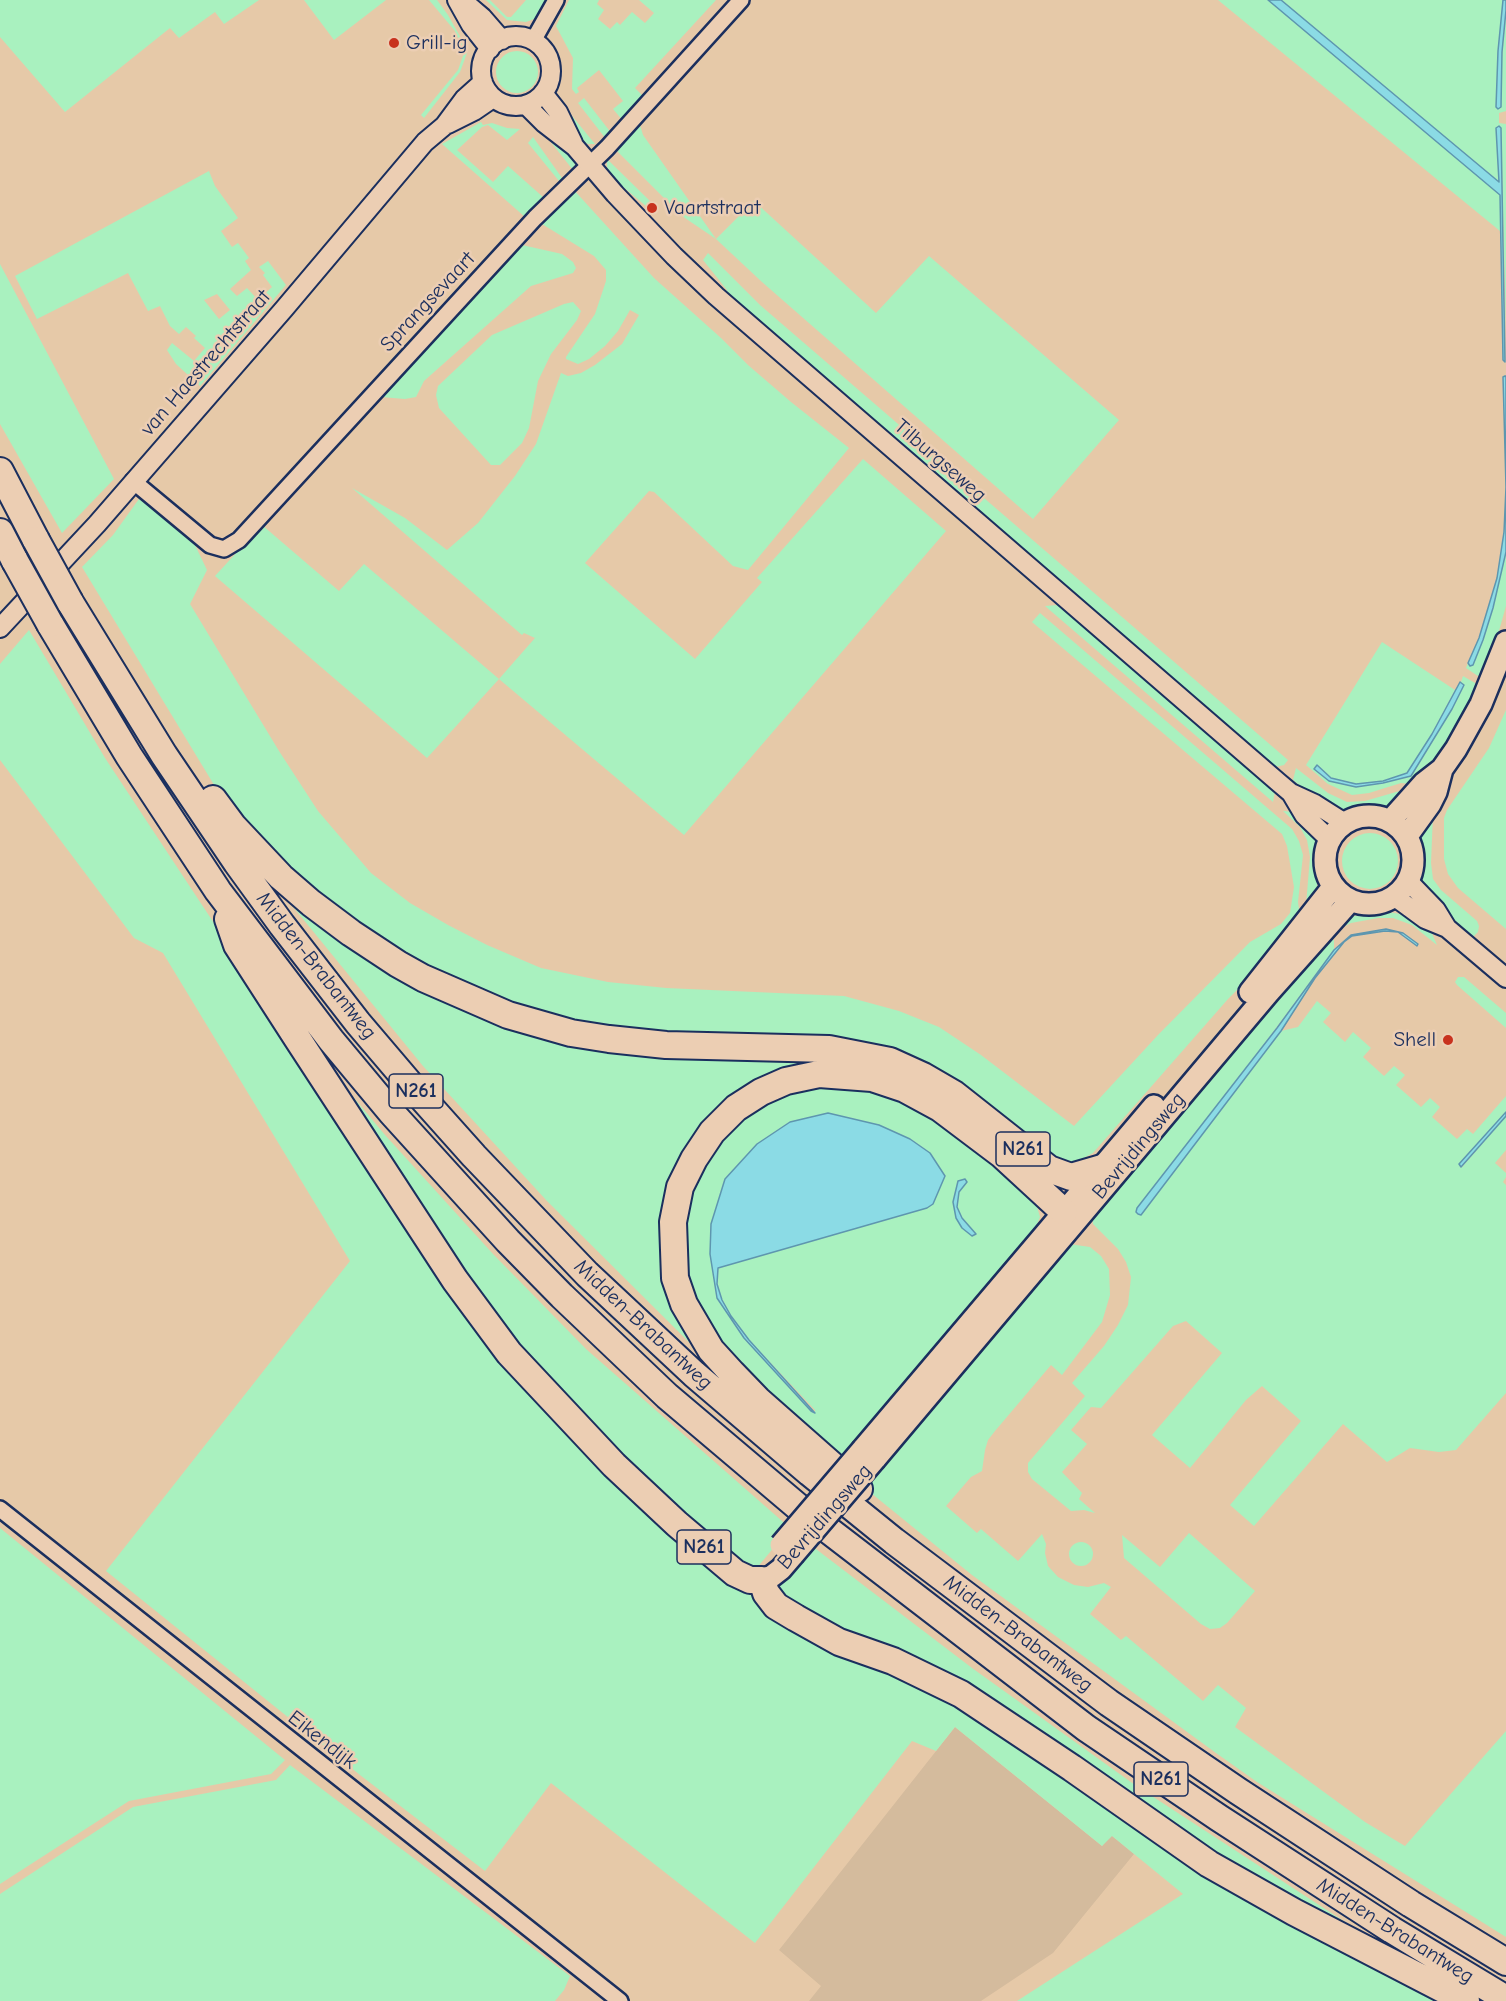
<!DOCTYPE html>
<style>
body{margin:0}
canvas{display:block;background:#e6c9a8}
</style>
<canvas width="1506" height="2001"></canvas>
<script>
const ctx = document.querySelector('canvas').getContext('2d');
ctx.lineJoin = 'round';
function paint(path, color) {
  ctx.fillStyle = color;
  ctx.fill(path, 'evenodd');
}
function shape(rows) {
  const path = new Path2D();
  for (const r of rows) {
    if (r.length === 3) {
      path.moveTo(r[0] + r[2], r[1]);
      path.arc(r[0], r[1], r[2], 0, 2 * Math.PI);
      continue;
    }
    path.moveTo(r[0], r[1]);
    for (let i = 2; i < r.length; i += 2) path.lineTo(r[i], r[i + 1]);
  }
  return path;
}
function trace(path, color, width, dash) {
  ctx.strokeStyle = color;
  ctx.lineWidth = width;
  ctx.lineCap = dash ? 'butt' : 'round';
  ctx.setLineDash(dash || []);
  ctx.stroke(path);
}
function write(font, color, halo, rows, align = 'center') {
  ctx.font = font + ' "Comic Neue",sans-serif';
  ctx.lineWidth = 5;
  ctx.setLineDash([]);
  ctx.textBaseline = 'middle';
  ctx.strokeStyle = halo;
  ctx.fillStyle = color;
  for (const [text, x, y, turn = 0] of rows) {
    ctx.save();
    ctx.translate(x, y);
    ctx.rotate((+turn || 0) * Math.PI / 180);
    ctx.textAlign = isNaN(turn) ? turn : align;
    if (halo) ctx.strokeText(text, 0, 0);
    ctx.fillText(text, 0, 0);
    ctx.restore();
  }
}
const built = shape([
 [955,1727,1102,1846,1111,1835,1134,1854,1053,1953,981,2001,809,2001,821,1986,779,1950]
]);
const green = shape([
 [0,0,259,0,224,24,215,12,179,38,170,28,65,112,0,37],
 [304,0,386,0,334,40],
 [429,0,437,0,448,15,462,40,467,53,460,72,424,118,421,115,458,70,464,53,455,31],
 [486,0,490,0,507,17,511,17,526,0,547,0,537,18,526,22,507,20],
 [569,0,599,0,597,4,604,10,598,19,610,29,617,22,620,25,632,12,645,23,654,13,639,0,716,0,635,88,646,99,624,122,613,109,623,101,599,70,577,88,579,92,576,94,572,89,573,58,556,26],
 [1218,0,1268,0,1501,195,1500,231],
 [1281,0,1503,0,1498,51,1496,106,1498,109,1506,10,1506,111,1499,113,1499,123,1506,124,1506,331,1501,128,1496,128,1499,183],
 [517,72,21],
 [584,98,612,134,606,139,578,103],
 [567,110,568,111,595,144,588,144,582,141],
 [481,122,483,125,492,123,507,128,520,129,507,140,488,125,482,127,457,150,493,182,508,166,543,197,525,217,442,144],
 [639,122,643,135,716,239,754,201,876,313,929,256,1119,420,1033,519,762,282,716,239,682,216,614,148],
 [546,136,572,155,575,164,573,170],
 [533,137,562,178,559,181,528,143],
 [607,159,650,201,646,206,610,176,607,167],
 [209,171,215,186,238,218,221,231,232,247,238,243,249,258,245,261,251,270,230,289,237,296,247,288,258,300,272,287,263,275,265,273,259,267,268,261,286,285,200,386,176,364,167,350,172,343,194,361,205,348,194,338,196,336,186,327,179,334,170,326,160,306,148,311,128,273,37,319,15,276],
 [217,294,230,310,219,319,204,300],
 [573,189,654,278,721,338,748,365,791,402,849,448,748,570,733,566,654,492,649,491,585,563,695,659,762,582,757,578,863,459,946,531,684,835,499,679,427,758,215,576,262,525,339,591,364,564,499,679,535,638,524,633,522,635,352,488,405,518,447,550,478,523,515,476,536,444,561,373,568,376,581,373,595,365,622,344,639,315,630,310,618,331,605,346,589,359,578,364,566,359,566,357,595,314,606,281,606,270,594,256,542,224],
 [522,245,562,254,573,262,576,268,573,273,531,286,424,381,416,397,405,399,381,397],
 [708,253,760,305,1288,760,1284,765,1275,767,725,293,727,290,703,260],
 [0,264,114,479,62,533,0,424],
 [573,302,581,311,577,320,551,354,538,381,529,428,522,443,500,465,491,465,439,408,436,395,438,386,492,335,564,304],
 [139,499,144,499,195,545,207,570,190,604,279,751,318,811,371,873,410,903,448,925,487,945,541,968,608,982,666,988,844,996,899,1011,939,1027,981,1055,1074,1126,1158,1035,1250,942,1281,924,1290,913,1294,887,1287,846,1282,834,1032,622,1040,613,1292,829,1299,841,1303,855,1298,902,1300,916,1285,942,1228,999,1093,1153,1080,1160,1066,1163,1055,1160,937,1075,564,1024,401,959,315,897,225,803,82,567,113,535],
 [1506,549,1506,606,1493,652,1485,672,1478,676,1466,668,1468,663,1470,665,1483,640,1493,608],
 [1058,605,1275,791,1273,802,1045,606],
 [29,630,105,758,439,1264,745,1588,775,1612,901,1672,1453,2001,1017,2001,1183,1894,1112,1836,1102,1846,955,1727,936,1751,912,1741,755,1943,551,1783,485,1871,360,1775,106,1571,350,1261,163,953,134,938,0,760,0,664],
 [1382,642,1455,690,1432,734,1407,773,1383,781,1356,784,1331,778,1317,765,1329,781,1356,787,1411,776,1452,709,1463,676,1475,683,1477,689,1450,739,1419,781,1411,784,1401,783,1369,793,1352,795,1328,784,1306,765],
 [1506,710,1506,929,1458,888,1448,874,1444,859,1444,818,1447,810,1489,748],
 [1296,768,1328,793,1347,802,1365,801,1403,790,1409,793,1397,804,1385,809,1353,812,1337,809,1310,794,1293,780],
 [1283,811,1295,812,1313,833,1317,845,1317,895,1306,905,1310,857,1307,840,1300,827],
 [1433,814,1431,863,1433,879,1441,890,1477,921,1479,926,1478,932,1472,938,1437,903,1427,892,1422,878,1419,838,1424,820],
 [1370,861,28],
 [272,881,488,1014,823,1054,913,1086,759,1086,665,1218,707,1360,547,1201,423,1066],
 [1389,912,1405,915,1431,931,1437,945,1412,925,1393,918,1378,918,1351,923,1335,931,1346,917],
 [1322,937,1334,940,1334,950,1138,1214,1141,1214,1281,1031,1298,1027,1317,1001,1331,1013,1323,1022,1345,1042,1353,1032,1371,1048,1363,1057,1384,1076,1394,1066,1405,1075,1396,1085,1421,1107,1430,1098,1440,1107,1432,1117,1457,1139,1467,1129,1473,1134,1506,1096,1506,1112,1459,1164,1462,1167,1506,1116,1506,1150,1495,1163,1506,1173,1506,1177,1503,1182,1506,1185,1506,1393,1456,1450,1439,1452,1410,1448,1387,1462,1343,1424,1254,1526,1230,1505,1301,1421,1262,1386,1246,1400,1190,1468,1152,1435,1222,1353,1186,1321,1173,1326,1101,1408,1091,1407,1071,1430,1087,1444,1062,1472,1082,1493,1079,1499,1095,1513,1084,1510,1071,1511,1032,1479,1028,1472,1028,1463,1085,1396,1072,1383,1104,1346,1118,1325,1128,1305,1131,1277,1126,1262,1118,1249,1093,1224,1092,1213],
 [1458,977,1464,977,1506,1013,1506,1028,1457,985,1455,982],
 [313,1049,385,1135,493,1254,586,1349,790,1528,756,1569,753,1570,692,1528,504,1337],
 [846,1083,914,1102,1034,1196,1040,1217,1030,1242,836,1464,716,1347,691,1303,679,1256,697,1164,727,1127,765,1100,811,1084],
 [828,1113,927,1208,718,1268,717,1284,722,1300,731,1316,749,1340,815,1410,815,1412,744,1338,717,1298,710,1254,711,1224,757,1144,790,1122],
 [1069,1244,1090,1247,1101,1256,1109,1269,1110,1295,1102,1322,1062,1375,1051,1365,995,1431,988,1440,985,1450,982,1471,971,1477,946,1506,977,1533,981,1529,1018,1561,1042,1534,1046,1544,1045,1553,1048,1566,1058,1577,1074,1585,1088,1587,1104,1583,1111,1587,1090,1614,1121,1640,1126,1636,1203,1701,1218,1685,1246,1708,1235,1727,1365,1822,1405,1846,1506,1731,1506,1937,1257,1782,1216,1753,972,1575,866,1489,885,1467,885,1461],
 [0,1528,285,1760,271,1774,129,1801,0,1884],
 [1189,1533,1255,1591,1227,1623,1220,1628,1210,1629,1201,1624,1124,1558,1122,1535,1160,1567],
 [1081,1554,12],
 [812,1546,972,1668,1135,1785,1408,1963,1408,1966,794,1610,778,1589,778,1585],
 [290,1765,570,1976,564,1990,555,2001,0,2001,0,1894,133,1807,276,1780]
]);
const water = shape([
 [1268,0,1281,0,1499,182,1496,128,1499,126,1501,128,1505,362,1503,360,1500,195,1268,0],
 [1503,0,1506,0,1506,10,1502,52,1501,107,1498,109,1496,107,1498,51,1503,0],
 [1505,376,1506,376,1506,552,1493,608,1483,640,1473,665,1470,666,1468,663,1479,638,1497,578,1504,532,1506,487,1503,377,1505,376],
 [1460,682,1464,685,1452,709,1411,776,1383,783,1356,787,1329,781,1314,769,1317,765,1331,778,1356,784,1383,781,1407,773,1432,734,1460,682],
 [1386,929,1403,933,1418,944,1417,946,1398,932,1385,931,1352,936,1344,942,1315,978,1281,1031,1141,1215,1138,1214,1136,1212,1137,1208,1277,1028,1334,950,1351,935,1386,929],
 [1506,1112,1506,1116,1461,1167,1459,1164,1506,1112],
 [828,1113,879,1125,910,1139,930,1153,945,1176,933,1204,927,1208,718,1268,717,1284,722,1300,731,1316,749,1340,815,1413,811,1411,744,1338,717,1298,710,1254,711,1224,725,1179,757,1144,790,1122,828,1113],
 [965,1179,967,1182,959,1192,957,1207,962,1218,976,1234,972,1236,962,1228,956,1218,953,1202,958,1181,965,1179]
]);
const minor = shape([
 [533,41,556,0],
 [133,481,210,545,224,549,239,540,535,218,607,148,741,0],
 [0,1509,620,2001]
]);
const tertiary = shape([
 [457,0,471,25,490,49],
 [462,0,482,17,502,40],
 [516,71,35],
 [543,93,558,112,573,143],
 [526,105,544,123,575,147,615,194,674,256,716,296,1278,782,1291,793,1304,815,1330,840],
 [448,124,474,111,493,98],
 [0,628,97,524,284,309,425,142,444,126,464,99,483,82],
 [1291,793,1315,804,1345,823],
 [1409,882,1436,910,1447,928],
 [1395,897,1425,919,1447,928,1506,978]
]);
const secondary = shape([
 [1369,860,44],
 [1390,821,1424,783,1442,769,1456,749,1481,704,1506,642],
 [1407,836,1430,804,1436,792,1442,769],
 [1250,992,1333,887],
 [863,1449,1154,1106],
 [875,1459,1269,992,1350,901],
 [762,1580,772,1576,781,1569,793,1555]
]);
const trunk = shape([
 [0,471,36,540],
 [0,532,15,561],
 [70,602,164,755,237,863,282,925,358,1023,415,1090,474,1156,587,1274,694,1374,810,1473,894,1541,1109,1703,1238,1791,1411,1904,1506,1962],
 [50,624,129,756,218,891,331,1040,391,1112,508,1241,562,1296,667,1396,797,1506,1086,1728,1219,1818,1392,1930,1506,1999],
 [213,799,233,826,281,877,311,903,351,933,398,964,423,978,508,1015,571,1033,609,1039,666,1045,829,1049,890,1061,923,1076,954,1094,1049,1169,1071,1177,1102,1168],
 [228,919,237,945,297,1038,455,1280,509,1353,614,1465,677,1524,735,1573,750,1580,762,1580,766,1593,776,1606,796,1618,839,1642,893,1661,961,1694,1072,1768,1209,1864,1294,1912,1466,2001],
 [859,1489,758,1400,732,1373,711,1350,684,1304,675,1278,673,1222,680,1187,694,1159,712,1132,736,1108,761,1092,786,1081,819,1074,872,1078,905,1089,940,1108,1001,1154,1064,1212]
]);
const secondaryBridge = shape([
 [781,1545,863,1449],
 [793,1555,875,1459]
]);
const trunkBridge = shape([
 [36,540,70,602],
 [15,561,50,624]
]);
const markers = [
 [394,43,6,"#c8321e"],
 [652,208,6,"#c8321e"],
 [1448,1040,6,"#c8321e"]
];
const shields = [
 [416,1091,54],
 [1023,1149,54],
 [704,1547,54],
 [1161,1779,54]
];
const shieldNames = [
 ["N261",416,1091],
 ["N261",1023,1149],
 ["N261",704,1547],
 ["N261",1161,1779]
];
const poiNames = [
 ["Grill-ig",406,43],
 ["Vaartstraat",664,208],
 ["Shell",1436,1040,"right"]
];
const streetNames = [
 ["Sprangsevaart",428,302,-47],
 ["van Haestrechtstraat",206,363,-49],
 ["Tilburgseweg",940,461,41],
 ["Midden-Brabantweg",316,966,52],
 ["Bevrijdingsweg",1139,1146,-50],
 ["Midden-Brabantweg",643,1325,43],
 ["Bevrijdingsweg",825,1517,-49],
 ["Midden-Brabantweg",1018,1634,37],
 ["Eikendijk",322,1740,38],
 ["Midden-Brabantweg",1395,1931,32]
];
paint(built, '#d4bb9d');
paint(green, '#a9f1bf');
paint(water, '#8bdbe5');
trace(water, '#5e96af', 1.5);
trace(minor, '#1b2f5e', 20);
trace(tertiary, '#1b2f5e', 22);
trace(secondary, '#1b2f5e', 26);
trace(trunk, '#1b2f5e', 30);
trace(minor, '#ecceb3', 15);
trace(tertiary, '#ecceb3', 18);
trace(secondary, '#ecceb3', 21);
trace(trunk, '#ecceb3', 26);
trace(secondaryBridge, '#1b2f5e', 26, []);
trace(trunkBridge, '#1b2f5e', 30, []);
trace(secondaryBridge, '#ecceb3', 21);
trace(trunkBridge, '#ecceb3', 26);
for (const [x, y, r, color] of markers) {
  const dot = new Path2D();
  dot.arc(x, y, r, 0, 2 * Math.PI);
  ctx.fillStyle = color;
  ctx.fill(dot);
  trace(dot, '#ecceb3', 2);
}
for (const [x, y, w] of shields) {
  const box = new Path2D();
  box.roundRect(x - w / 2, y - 17, w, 34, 4.5);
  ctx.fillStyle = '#ecceb3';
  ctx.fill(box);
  trace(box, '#1b2f5e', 1.5);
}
write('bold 20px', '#1b2f5e', null, shieldNames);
write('21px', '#1b2f5e', '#ecceb3', poiNames, 'left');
write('21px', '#1b2f5e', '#ecceb3', streetNames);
</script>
